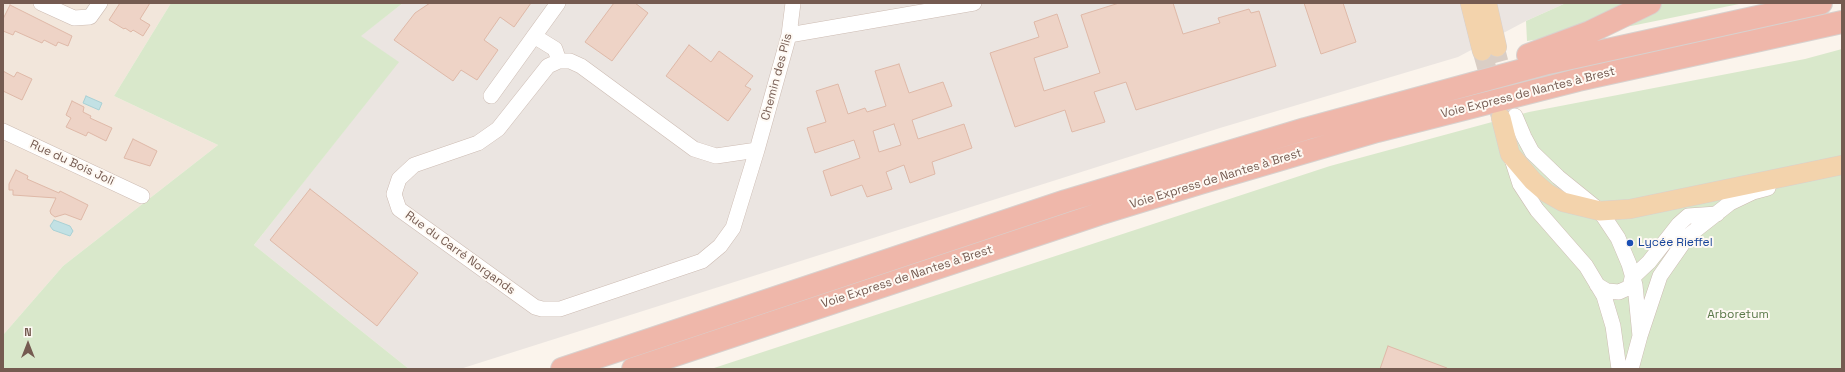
<!DOCTYPE html>
<meta charset="utf-8">
<style>
body{margin:0}
#map{position:relative;width:1845px;height:372px;overflow:hidden;background:#fbf4ec;font-family:"Space Grotesk",sans-serif}
canvas{display:block}
.frame{position:absolute;inset:0;border:4px solid #755b51;pointer-events:none}
.north{position:absolute;left:8px;top:324px;width:40px;height:40px;-webkit-text-stroke:3px #fef9f3;paint-order:stroke;rotate:0deg;font-size:11px;font-weight:700;line-height:16px;text-align:center;color:#755b51}
.north::after{content:'';display:block;margin:auto;width:14px;height:18px;background:#755b51;clip-path:polygon(50% 0,100% 100%,50% 72%,0 100%)}
</style>
<div id="map">
<canvas width="1845" height="372"></canvas>
<div class="frame"></div>
<div class="north">N</div>
</div>
<script>
const ctx = document.querySelector('canvas').getContext('2d');
ctx.lineJoin = 'round';
function paint(path, color) {
  ctx.fillStyle = color;
  ctx.fill(path, 'evenodd');
}
function shape(rows) {
  const path = new Path2D();
  for (const r of rows) {
    path.moveTo(r[0], r[1]);
    for (let i = 2; i < r.length; i += 2) path.lineTo(r[i], r[i + 1]);
  }
  return path;
}
function trace(path, color, width, dash) {
  ctx.strokeStyle = color;
  ctx.lineWidth = width;
  ctx.lineCap = dash ? 'butt' : 'round';
  ctx.setLineDash(dash || []);
  ctx.stroke(path);
}
function write(font, color, halo, rows, align = 'center') {
  ctx.font = font + ' "Space Grotesk",sans-serif';
  ctx.lineWidth = 4;
  ctx.setLineDash([]);
  ctx.textBaseline = 'middle';
  ctx.strokeStyle = halo;
  ctx.fillStyle = color;
  for (const [text, x, y, turn = 0] of rows) {
    ctx.save();
    ctx.translate(x, y);
    ctx.rotate((+turn || 0) * Math.PI / 180);
    ctx.textAlign = isNaN(turn) ? turn : align;
    if (halo) ctx.strokeText(text, 0, 0);
    ctx.fillText(text, 0, 0);
    ctx.restore();
  }
}
const residential = shape([
 [3,3,171,3,114,96,218,145,63,266,3,335]
]);
const industrial = shape([
 [403,3,1566,3,1526,21,1458,57,1220,128,460,369,409,369,254,245,398,62,360,36]
]);
const green = shape([
 [171,3,403,3,361,36,399,62,254,245,409,369,3,369,3,335,63,266,218,145,114,96],
 [1566,3,1744,3,1631,26,1527,41,1526,21],
 [1842,49,1842,369,711,369,1330,166,1529,112,1805,59]
]);
const water = shape([
 [86,96,102,103,99,110,83,103,86,96],
 [54,220,70,226,73,231,70,236,53,230,50,226,54,220]
]);
const building = shape([
 [120,3,150,3,140,19,150,25,143,36,133,30,131,32,125,28,124,29,109,20,120,3],
 [430,3,531,3,514,27,500,17,484,40,498,50,477,80,461,70,453,81,394,40,415,13,430,3],
 [614,3,635,3,648,13,612,61,585,42,614,3],
 [1119,3,1173,3,1183,34,1220,23,1218,18,1249,9,1251,13,1259,11,1276,66,1136,110,1126,82,1094,92,1105,122,1072,132,1065,110,1015,127,990,53,1039,37,1034,22,1057,14,1068,47,1034,58,1044,91,1100,73,1081,15,1119,3],
 [1304,3,1343,3,1356,42,1321,54,1304,3],
 [10,5,72,36,68,46,58,42,56,46,44,40,42,43,15,31,13,35,3,31,3,19,10,5],
 [689,45,711,62,719,51,753,76,745,86,751,89,728,121,666,76,689,45],
 [899,64,909,93,943,82,952,106,912,120,918,139,964,124,972,148,932,162,935,174,910,183,904,165,886,172,892,189,867,197,862,185,831,196,823,171,860,158,854,140,815,153,807,128,826,122,816,91,838,84,848,114,865,108,867,112,886,106,875,71,899,64],
 [894,124,901,145,879,152,873,131,894,124],
 [3,71,14,77,17,72,32,79,22,100,3,91,3,71],
 [72,101,84,107,83,112,91,116,90,118,112,128,106,141,88,132,86,136,66,127,71,118,66,115,72,101],
 [133,139,157,151,150,166,124,158,133,139],
 [16,170,28,176,27,179,59,193,60,191,88,205,81,220,65,214,55,217,51,214,50,211,56,198,13,195,13,190,9,190,9,184,16,170],
 [310,189,418,273,377,326,270,240,310,189],
 [1388,346,1447,368,1447,369,1380,369,1388,346]
]);
const minorTunnel = shape([
 [1497,47,1515,116]
]);
const majorTunnel = shape([
 [1482,51,1500,115]
]);
const minor = shape([
 [41,3,74,18,90,17,100,3],
 [789,35,974,3],
 [534,36,555,49,559,61],
 [491,96,558,3],
 [1515,116,1524,137,1532,152,1558,177,1600,211,1618,238,1629,264,1635,285,1640,336],
 [3,131,142,196],
 [757,150,716,156,694,149,581,66,570,61,559,61,548,66,498,129,478,143,414,165,399,179,394,194,399,209,535,307,542,309,560,309,702,261,720,246,733,228,757,150,789,35,793,3],
 [1512,159,1520,184,1537,210,1586,266,1604,296,1613,326,1619,369],
 [1597,285,1607,291,1619,292,1630,287,1632,278,1649,262,1679,224,1688,216,1717,214],
 [1631,369,1640,336,1660,276,1688,236,1730,203,1753,192,1768,188]
]);
const major = shape([
 [1470,3,1482,51],
 [1487,3,1497,47],
 [1501,118,1510,154,1533,181,1547,193,1563,202,1600,211,1630,209,1842,165]
]);
const highway = shape([
 [1528,55,1590,32,1650,3],
 [562,369,1066,201,1305,129,1548,63,1821,3],
 [633,369,1099,214,1200,183,1377,131,1578,80,1842,22]
]);
const markers = [
 [1630,243,4,"#1a4fb4"]
];
const streetNames = [
 ["Chemin des Plis",777,77,-75],
 ["Voie Express de Nantes à Brest",1528,93,-14],
 ["Rue du Bois Joli",72,163,25],
 ["Voie Express de Nantes à Brest",1216,179,-17],
 ["Rue du Carré Norgands",460,253,36],
 ["Voie Express de Nantes à Brest",907,277,-18]
];
const transitNames = [
 ["Lycée Rieffel",1638,243]
];
const parkNames = [
 ["Arboretum",1738,315]
];
paint(residential, '#f2e6db');
paint(industrial, '#ebe5e1');
paint(green, '#d9e8cb');
paint(water, '#c2e1e4');
trace(water, '#a9d1d5', 1);
paint(building, '#eed3c6');
trace(building, '#dfb9a8', 1);
trace(minorTunnel, '#dacec5', 15, [15, 8]);
trace(majorTunnel, '#dacec5', 19, [19, 10]);
trace(minor, '#cdbcb3', 16);
trace(major, '#d8d1ce', 20);
trace(highway, '#d8d1ce', 24);
trace(minor, '#fff', 15);
trace(major, '#f3d3ac', 19);
trace(highway, '#efb7aa', 22);
for (const [x, y, r, color] of markers) {
  const dot = new Path2D();
  dot.arc(x, y, r, 0, 2 * Math.PI);
  ctx.fillStyle = color;
  ctx.fill(dot);
  trace(dot, '#fef9f3', 1.5);
}
write('12px', '#755b51', '#fef9f3', streetNames);
write('12px', '#164399', '#fef9f3', transitNames, 'left');
write('12px', '#5b794a', '#fef9f3', parkNames);
</script>
